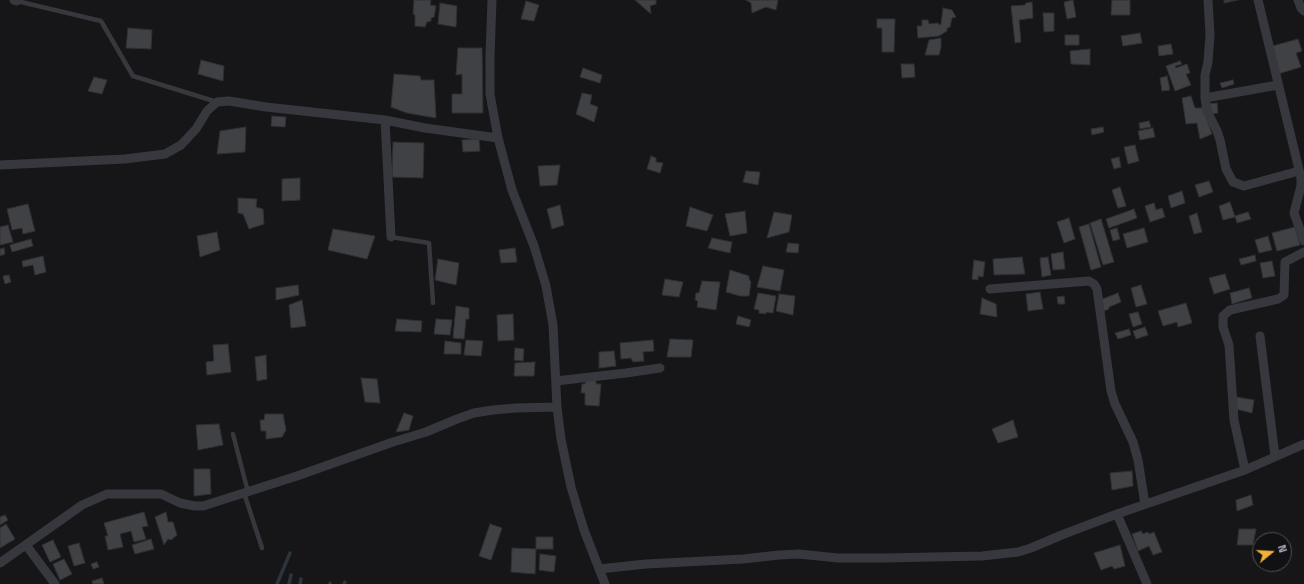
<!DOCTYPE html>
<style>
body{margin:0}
#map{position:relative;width:1304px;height:584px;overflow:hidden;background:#161618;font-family:"Titillium Web",sans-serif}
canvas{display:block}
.north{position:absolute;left:1252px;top:532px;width:40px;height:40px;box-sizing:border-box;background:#111113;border:1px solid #4d4f55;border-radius:50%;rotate:72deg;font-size:11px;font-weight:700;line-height:16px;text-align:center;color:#a8adb8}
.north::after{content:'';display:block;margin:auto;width:14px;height:18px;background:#f2b134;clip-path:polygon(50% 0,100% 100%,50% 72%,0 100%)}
</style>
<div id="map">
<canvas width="1304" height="584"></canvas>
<div class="north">N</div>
</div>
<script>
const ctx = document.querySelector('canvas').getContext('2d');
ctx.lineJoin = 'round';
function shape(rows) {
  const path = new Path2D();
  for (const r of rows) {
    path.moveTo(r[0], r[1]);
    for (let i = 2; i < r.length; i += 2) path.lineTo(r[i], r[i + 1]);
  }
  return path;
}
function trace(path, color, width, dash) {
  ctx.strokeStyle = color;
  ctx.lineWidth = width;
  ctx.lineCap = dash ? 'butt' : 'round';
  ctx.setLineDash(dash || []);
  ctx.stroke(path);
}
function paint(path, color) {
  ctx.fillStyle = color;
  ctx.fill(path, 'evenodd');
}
const stream = shape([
 [277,584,290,553],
 [289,584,291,575],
 [300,584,301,579],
 [330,584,330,583],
 [344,584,345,582]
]);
const building = shape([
 [414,0,431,0,430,5,436,6,434,17,431,18,431,21,427,22,425,27,415,26,415,15,413,14,414,0],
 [635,0,656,0,656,4,650,6,651,14,635,0],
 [746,0,778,0,776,10,766,7,752,13,751,3,746,0],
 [1073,0,1076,17,1067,19,1064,2,1073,0],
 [1112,0,1130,0,1130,15,1111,15,1112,0],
 [1224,0,1238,0,1224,3,1224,0],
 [526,1,539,5,534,21,521,19,526,1],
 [1032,2,1033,18,1019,20,1021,42,1015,43,1011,6,1025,5,1026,3,1032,2],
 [440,3,457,6,456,27,438,24,440,3],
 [943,8,952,10,956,17,952,18,950,27,947,28,947,31,939,36,918,38,917,26,922,26,922,20,928,20,929,24,938,23,939,25,941,24,943,8],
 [1043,13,1054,13,1054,31,1044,32,1043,13],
 [877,19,895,19,894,52,882,52,882,28,877,28,877,19],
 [128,28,152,30,151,49,126,48,128,28],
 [1140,33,1142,43,1123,46,1121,36,1140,33],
 [1065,35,1079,35,1079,45,1065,45,1065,35],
 [941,38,941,47,939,55,925,55,929,40,941,38],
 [1298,39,1302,51,1296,53,1301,67,1278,74,1269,47,1298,39],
 [1171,44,1173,54,1159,56,1158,46,1171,44],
 [458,48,482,48,483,113,452,113,452,94,462,94,462,74,456,75,458,48],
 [1090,49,1090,65,1071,64,1070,51,1090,49],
 [201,60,224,66,223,81,198,74,201,60],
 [1180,61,1182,64,1175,66,1176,68,1187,64,1190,73,1186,74,1191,85,1175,91,1166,66,1180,61],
 [901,64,914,64,915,77,902,78,901,64],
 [583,68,602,75,600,83,580,77,583,68],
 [394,74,420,76,421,80,434,80,436,118,407,113,391,107,394,74],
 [1167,76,1170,90,1162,91,1160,78,1167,76],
 [94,77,107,80,102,94,88,91,94,77],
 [1233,80,1234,84,1222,88,1220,83,1233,80],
 [582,93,592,95,590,104,598,107,594,122,576,114,582,93],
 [1191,96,1195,108,1203,108,1212,134,1200,139,1197,123,1186,124,1182,98,1191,96],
 [1217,103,1218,113,1209,114,1208,104,1217,103],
 [272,116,286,117,285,127,271,126,272,116],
 [1149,121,1151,127,1140,129,1139,123,1149,121],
 [246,127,245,152,217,154,220,131,246,127],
 [1103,127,1104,132,1092,135,1091,129,1103,127],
 [1153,128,1155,137,1140,140,1138,131,1153,128],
 [479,139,480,151,463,152,462,140,479,139],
 [393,142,424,143,423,178,392,177,393,142],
 [1135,145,1139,161,1128,164,1124,147,1135,145],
 [651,156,656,158,656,162,663,163,660,173,647,169,651,156],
 [1119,157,1121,167,1114,169,1111,159,1119,157],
 [560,165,557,185,540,186,538,166,560,165],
 [746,171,760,172,758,185,743,182,746,171],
 [300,178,300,200,282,201,282,179,300,178],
 [1209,181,1213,192,1199,197,1195,185,1209,181],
 [1120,187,1126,206,1118,208,1112,190,1120,187],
 [1182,191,1185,203,1171,208,1168,196,1182,191],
 [238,198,257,199,256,207,263,209,264,224,249,229,243,214,238,213,238,198],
 [1230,202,1235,217,1223,220,1219,206,1230,202],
 [1154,203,1156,210,1162,208,1165,217,1150,222,1145,206,1154,203],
 [28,204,35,231,23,234,22,228,12,230,7,209,28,204],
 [560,205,564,225,552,229,547,209,560,205],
 [690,207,713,215,707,231,686,226,690,207],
 [1134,209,1137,218,1109,228,1106,219,1134,209],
 [745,211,747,233,730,236,725,214,745,211],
 [774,212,792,215,789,232,767,238,774,212],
 [1248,212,1251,219,1237,223,1235,216,1248,212],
 [1197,213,1202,232,1194,234,1189,216,1197,213],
 [1069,218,1075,239,1064,243,1057,222,1069,218],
 [1101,219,1114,262,1103,265,1090,223,1101,219],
 [1089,224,1101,267,1091,270,1079,227,1089,224],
 [8,225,13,242,0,245,0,227,8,225],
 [1295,227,1300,245,1277,251,1272,233,1295,227],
 [1117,228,1120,239,1113,241,1110,230,1117,228],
 [1144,228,1148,242,1127,248,1123,234,1144,228],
 [333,229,375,236,367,259,328,250,333,229],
 [217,232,220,250,200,257,197,236,217,232],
 [1268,236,1272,250,1259,253,1255,240,1268,236],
 [712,238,732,242,730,253,708,248,712,238],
 [31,239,33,246,12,252,10,245,31,239],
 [788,243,799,244,798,253,786,252,788,243],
 [4,248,5,254,0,256,0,249,4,248],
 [515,248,517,262,501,263,499,250,515,248],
 [1063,252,1065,269,1053,270,1051,254,1063,252],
 [1255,255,1256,261,1241,265,1239,259,1255,255],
 [43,256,46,272,35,275,33,265,23,267,22,261,43,256],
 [1022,257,1025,274,994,275,993,259,1022,257],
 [1048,257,1051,275,1042,277,1040,258,1048,257],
 [438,259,459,263,456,285,435,280,438,259],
 [974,260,985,262,983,277,978,276,978,280,972,279,974,260],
 [1272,261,1275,276,1263,278,1260,263,1272,261],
 [763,266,784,270,780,291,757,287,763,266],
 [730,270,749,276,749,279,751,282,749,296,740,296,726,292,730,270],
 [1225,274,1230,289,1214,294,1209,278,1225,274],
 [9,275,11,282,5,284,3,276,9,275],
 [665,279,683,282,679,297,662,295,665,279],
 [702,281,720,282,716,310,697,307,698,301,695,300,696,293,699,293,702,281],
 [298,285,299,295,276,300,276,288,298,285],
 [1141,285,1147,304,1136,307,1131,288,1141,285],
 [1249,288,1252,298,1232,304,1230,293,1249,288],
 [1040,292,1043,309,1028,311,1026,294,1040,292],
 [758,293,776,296,773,313,766,312,766,314,759,313,759,310,754,309,758,293],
 [1118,293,1121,302,1109,307,1109,309,1104,311,1100,300,1118,293],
 [779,294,795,296,793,315,776,311,779,294],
 [1064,296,1065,304,1058,304,1057,297,1064,296],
 [982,298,996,304,997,317,980,314,982,298],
 [302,300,306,326,291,328,289,305,302,300],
 [1186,303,1192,323,1178,327,1177,322,1163,326,1158,311,1186,303],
 [456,306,469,308,469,319,466,319,464,339,453,338,456,306],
 [1138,312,1142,324,1133,327,1129,314,1138,312],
 [513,314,514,340,498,341,497,315,513,314],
 [738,316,751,320,749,327,736,324,738,316],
 [397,319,422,321,421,332,395,331,397,319],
 [436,319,452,320,450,335,434,334,436,319],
 [1145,327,1148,335,1136,339,1133,331,1145,327],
 [1129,329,1131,335,1118,339,1115,333,1129,329],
 [670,339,693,340,691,357,667,357,670,339],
 [466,340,483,341,481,356,464,355,466,340],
 [653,340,654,351,643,352,644,361,633,362,631,358,621,359,620,343,653,340],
 [445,341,461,343,461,354,444,354,445,341],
 [228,344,231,372,207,375,206,362,214,361,213,345,228,344],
 [515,348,524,349,523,361,514,360,515,348],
 [614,351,616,366,599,368,599,352,614,351],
 [266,355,267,379,257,381,255,357,266,355],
 [535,362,534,376,514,376,515,363,535,362],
 [361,378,377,379,380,403,365,402,361,378],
 [586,380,596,380,596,384,601,384,599,406,585,405,585,393,581,393,582,384,585,384,586,380],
 [1236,397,1254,400,1252,413,1236,409,1236,397],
 [404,413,413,416,409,430,396,432,404,413],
 [265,414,283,414,286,430,282,437,266,439,266,431,261,431,260,420,264,420,265,414],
 [1013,420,1018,437,998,443,992,429,1013,420],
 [219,424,223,445,198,450,196,425,219,424],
 [194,469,210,469,211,494,194,496,194,469],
 [1132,471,1133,486,1112,490,1110,473,1132,471],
 [1251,495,1253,505,1237,511,1236,500,1251,495],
 [144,512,148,526,142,527,146,539,134,542,131,531,120,534,123,547,108,550,105,536,108,536,104,523,144,512],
 [166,512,168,522,173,522,177,535,171,540,168,539,164,545,155,517,166,512],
 [5,515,8,520,0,525,0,517,5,515],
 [6,524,15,539,0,548,0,528,6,524],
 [490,524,502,528,491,560,479,556,490,524],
 [1239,529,1256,529,1253,545,1237,545,1239,529],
 [1141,531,1143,534,1148,532,1149,534,1154,532,1162,552,1153,555,1149,546,1138,551,1132,534,1141,531],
 [536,537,553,537,553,549,536,549,536,537],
 [151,539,154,549,135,554,132,545,151,539],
 [53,540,61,557,50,562,42,545,53,540],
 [79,543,85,563,74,566,68,546,79,543],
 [1120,545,1125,566,1114,569,1112,566,1101,570,1094,553,1120,545],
 [512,548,536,549,535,574,511,572,512,548],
 [540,554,556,556,554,572,539,570,540,554],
 [64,559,72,574,60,580,53,564,64,559],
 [97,562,99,567,93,569,91,564,97,562],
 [102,578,104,584,93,584,92,581,102,578]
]);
const lane = shape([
 [17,1,101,21,133,76,217,102],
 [391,237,429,243,433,303],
 [233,434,248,492],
 [244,493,262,548]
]);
const street = shape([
 [14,0,17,1],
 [492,0,490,56,490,94,498,138,512,190,534,246,546,286,553,325,557,407,561,439,571,487,584,530,605,584],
 [1208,0,1210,35,1208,62,1205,75,1205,98,1207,111,1217,131,1220,140,1226,169,1233,182,1244,186,1299,171],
 [1258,0,1301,178,1301,186,1294,213,1304,241],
 [1298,0,1301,8,1304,11],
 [1205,98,1278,85],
 [385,120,391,237],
 [0,165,125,159,165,154,181,145,196,129,207,111,217,102,229,101,266,107,385,120,425,128,498,138],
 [990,289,1089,281,1094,284,1097,289,1111,391,1115,404,1133,442,1138,460,1145,504],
 [1260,336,1275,456],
 [556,381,626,373,660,368],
 [1245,470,1234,420,1229,345,1223,327,1223,316,1230,310,1278,299,1284,295,1285,262,1304,252],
 [1117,514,1147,584],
 [26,545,55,584],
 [0,563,82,505,107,494,161,494,180,503,195,506,203,506,297,476,393,442,426,432,457,419,474,413,493,410,516,408,557,407],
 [599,569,646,564,743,559,779,555,799,554,838,558,884,558,982,556,1018,552,1031,548,1064,534,1117,514,1245,470,1304,444]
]);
trace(stream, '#2c353c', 3.5);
paint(building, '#404145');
trace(building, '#303034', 1);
trace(lane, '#37383d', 4.5);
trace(street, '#37383d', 9);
</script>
